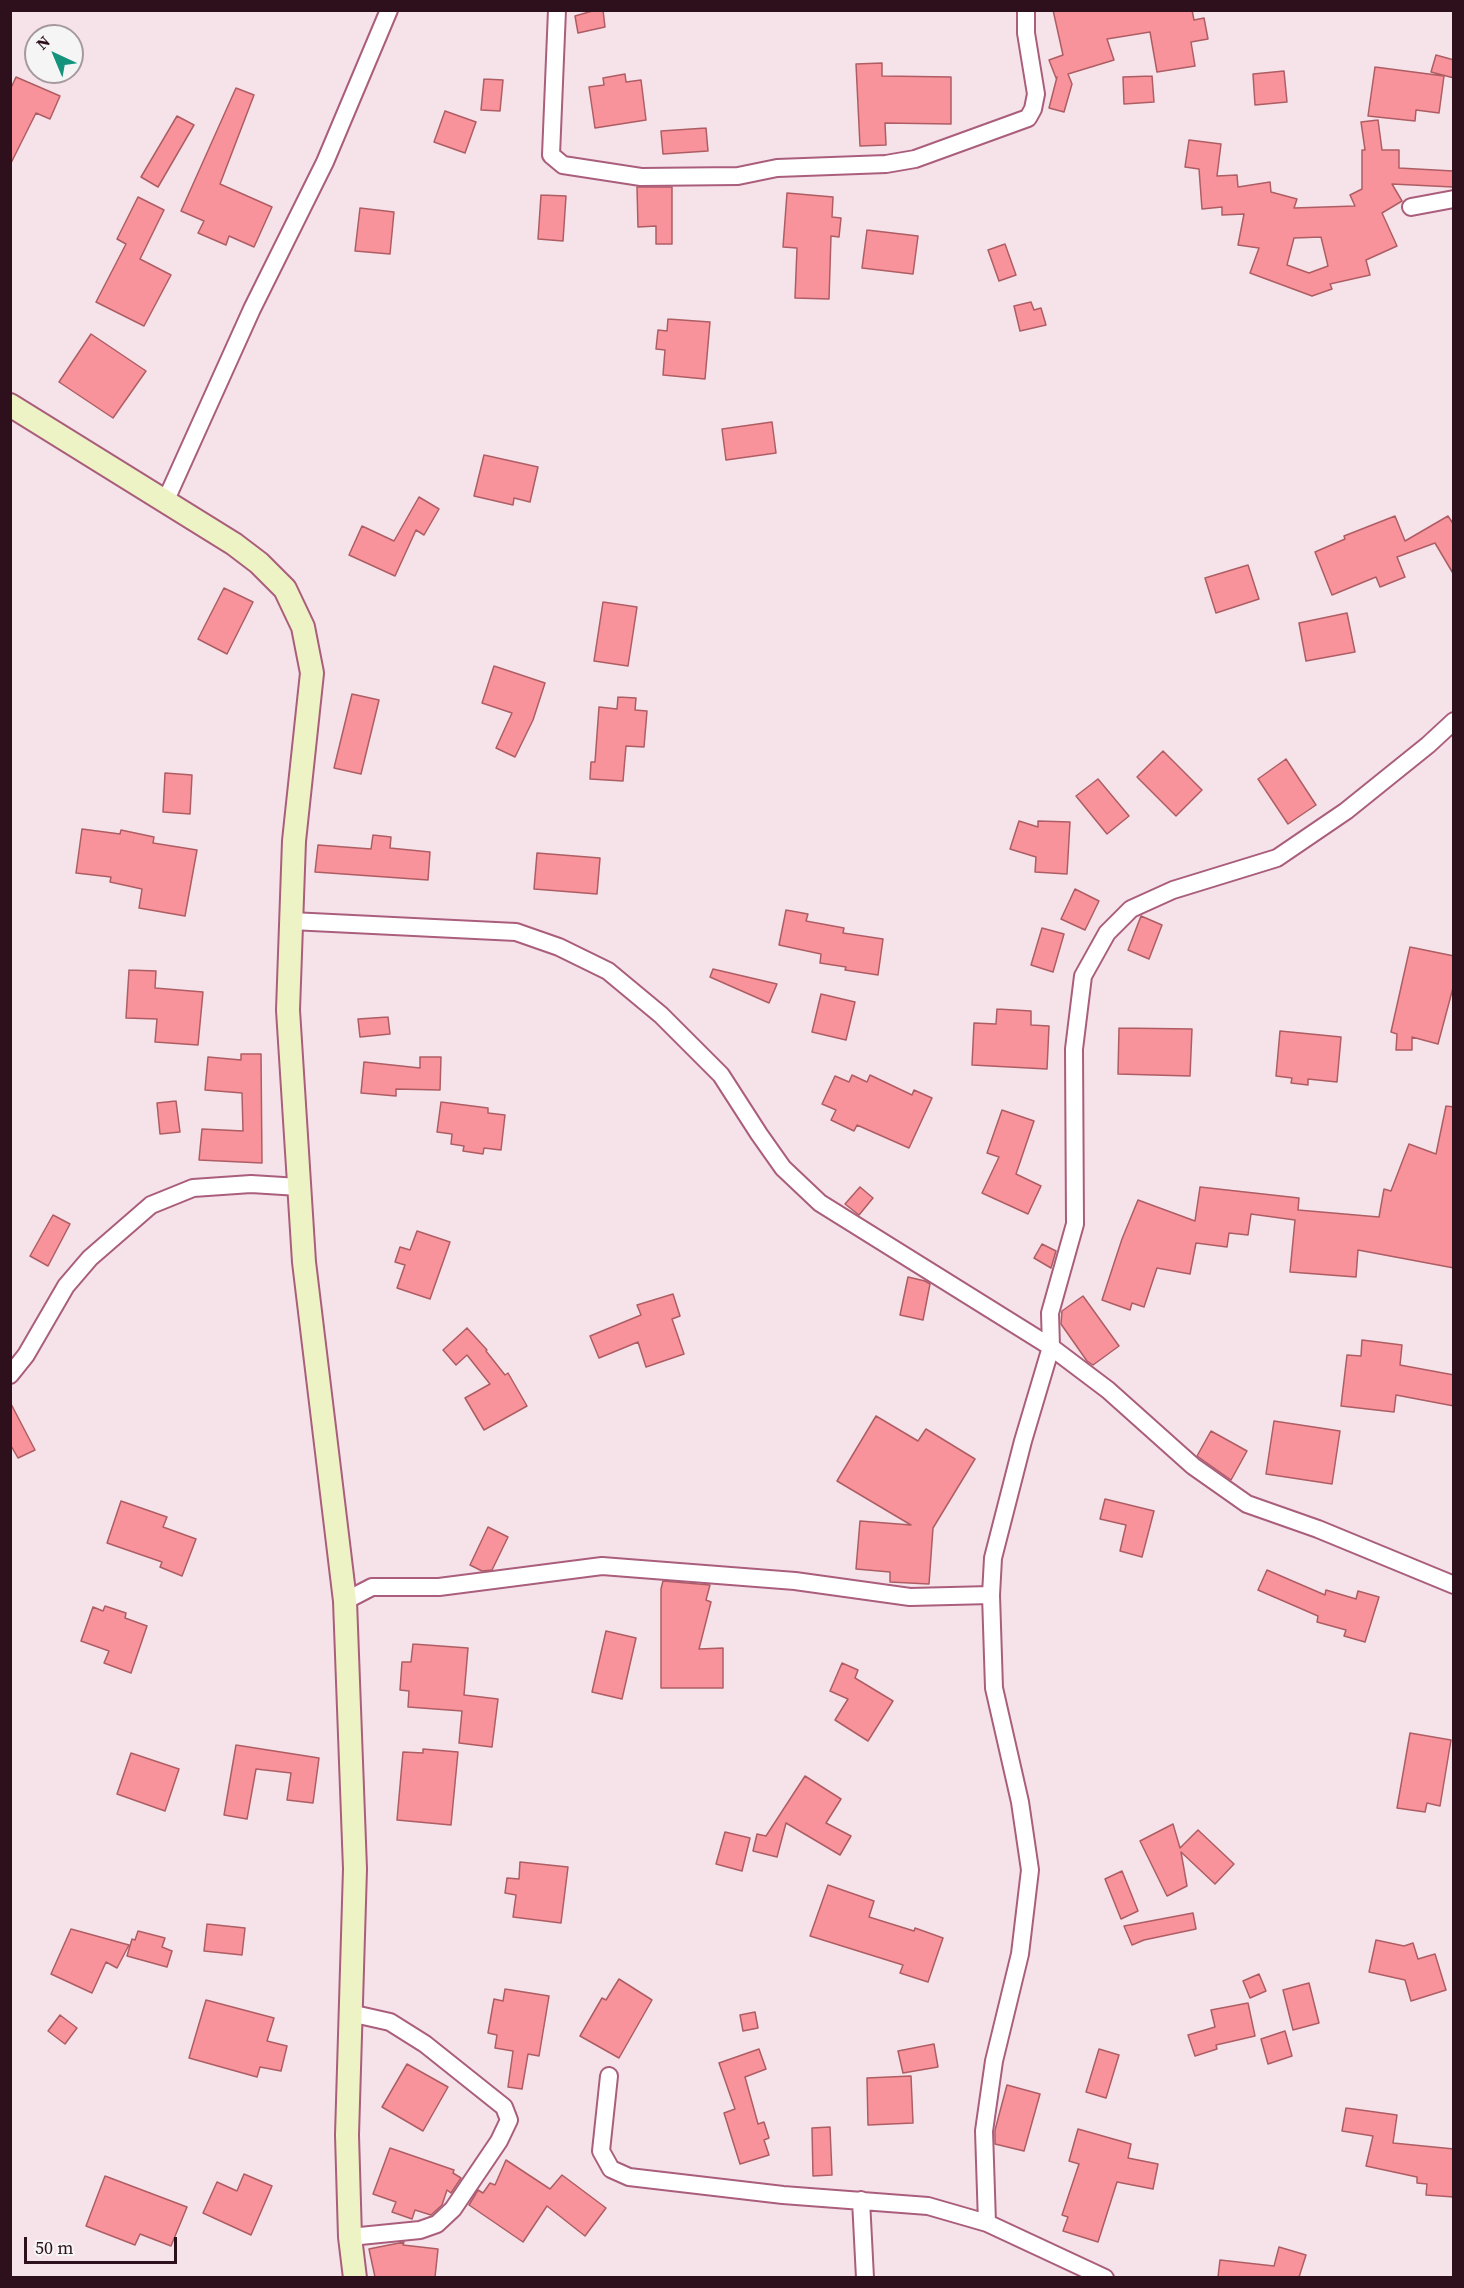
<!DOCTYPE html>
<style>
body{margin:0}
#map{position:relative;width:1464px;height:2288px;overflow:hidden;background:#f5e3e9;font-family:"Source Serif 4",serif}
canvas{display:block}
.frame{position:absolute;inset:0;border:12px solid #2e0f1c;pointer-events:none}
.north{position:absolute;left:24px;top:24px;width:60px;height:60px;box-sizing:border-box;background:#f5f5f5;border:2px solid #a5999e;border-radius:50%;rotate:316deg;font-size:16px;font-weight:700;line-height:24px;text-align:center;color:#2e0f1c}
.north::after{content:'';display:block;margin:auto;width:21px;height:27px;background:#14947c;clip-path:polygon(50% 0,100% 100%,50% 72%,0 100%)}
.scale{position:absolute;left:24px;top:2237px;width:153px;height:27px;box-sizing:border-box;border:3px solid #2e0f1c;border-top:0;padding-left:8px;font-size:18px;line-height:21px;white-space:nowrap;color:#2e0f1c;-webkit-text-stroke:4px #f5f5f5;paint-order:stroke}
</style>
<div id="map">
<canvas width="1464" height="2288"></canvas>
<div class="frame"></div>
<div class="north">N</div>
<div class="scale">50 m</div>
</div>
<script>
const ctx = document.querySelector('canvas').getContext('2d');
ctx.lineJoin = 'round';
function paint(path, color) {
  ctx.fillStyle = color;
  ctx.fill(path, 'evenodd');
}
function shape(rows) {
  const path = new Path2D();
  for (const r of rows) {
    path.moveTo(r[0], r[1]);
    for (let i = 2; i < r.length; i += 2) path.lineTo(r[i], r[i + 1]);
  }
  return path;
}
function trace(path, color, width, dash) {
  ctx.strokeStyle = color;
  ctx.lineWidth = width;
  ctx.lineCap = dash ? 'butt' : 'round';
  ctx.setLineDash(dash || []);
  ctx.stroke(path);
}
const building = shape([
 [596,10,603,10,605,27,578,33,575,16,596,10],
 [1053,10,1192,10,1194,20,1204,18,1208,39,1191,42,1195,66,1157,72,1150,32,1107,39,1114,60,1068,74,1072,84,1064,112,1049,108,1057,77,1056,78,1049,60,1063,55,1053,10],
 [1436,55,1454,60,1454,78,1431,72,1436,55],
 [882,63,882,76,951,77,951,124,885,123,886,145,860,146,856,64,882,63],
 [1375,67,1444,76,1439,113,1416,110,1415,121,1368,116,1375,67],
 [1284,71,1287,102,1255,105,1253,74,1284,71],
 [625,74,626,82,641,80,646,120,595,128,589,87,604,85,603,78,625,74],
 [1152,76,1154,102,1124,104,1123,77,1152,76],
 [16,77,60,96,50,119,36,113,10,165,10,90,16,77],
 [484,79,503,80,500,111,481,110,484,79],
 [236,88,254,95,220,184,272,207,254,247,229,236,226,245,198,233,204,221,181,211,236,88],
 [445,111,476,122,465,153,434,142,445,111],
 [177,116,194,125,158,187,141,177,177,116],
 [1378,120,1382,150,1399,150,1399,168,1453,171,1453,187,1392,184,1402,201,1382,213,1397,246,1366,260,1370,275,1330,284,1332,289,1312,296,1250,273,1259,248,1238,245,1244,214,1222,215,1222,207,1202,209,1199,169,1185,167,1189,140,1221,144,1217,176,1237,175,1238,187,1270,182,1271,192,1297,199,1294,208,1355,206,1350,195,1362,189,1362,150,1365,150,1361,122,1378,120],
 [1321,237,1328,266,1309,273,1287,265,1294,238,1321,237],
 [706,128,708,151,663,154,661,131,706,128],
 [637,187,672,187,672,244,656,244,656,226,638,227,637,187],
 [787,193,833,197,832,217,841,218,839,237,831,236,829,299,795,298,797,248,783,247,787,193],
 [541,195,566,196,563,241,538,239,541,195],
 [138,197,164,210,140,259,171,275,144,326,96,302,126,244,117,239,138,197],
 [360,208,394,212,390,254,355,251,360,208],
 [867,230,918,236,913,274,862,268,867,230],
 [1005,244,1016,275,999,281,988,250,1005,244],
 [1031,302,1034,310,1041,308,1046,325,1020,331,1014,306,1031,302],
 [668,319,710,322,705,379,663,375,665,350,656,349,658,330,667,331,668,319],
 [91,334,146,371,113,418,59,382,91,334],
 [772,422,776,453,726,460,722,429,772,422],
 [484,455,538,467,530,502,514,498,513,505,474,496,484,455],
 [419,497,439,509,424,535,416,530,395,576,349,555,362,526,394,541,419,497],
 [1395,516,1405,541,1448,516,1454,525,1454,575,1435,543,1397,557,1405,577,1380,587,1376,577,1332,595,1315,552,1345,539,1344,536,1395,516],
 [1248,565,1259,599,1216,613,1205,578,1248,565],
 [224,588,253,602,227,654,198,639,224,588],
 [603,602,637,607,628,666,594,661,603,602],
 [1347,613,1355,652,1306,661,1299,623,1347,613],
 [494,666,545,683,533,720,515,757,496,748,512,713,482,703,494,666],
 [352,694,379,700,361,774,334,768,352,694],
 [618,697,636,698,635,710,647,711,644,747,626,746,623,781,590,779,591,762,595,762,599,707,617,709,618,697],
 [1163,751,1202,790,1176,816,1137,777,1163,751],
 [1286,759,1316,805,1288,824,1258,779,1286,759],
 [165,773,192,775,190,814,163,812,165,773],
 [1098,779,1129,816,1107,834,1076,796,1098,779],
 [1019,821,1038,827,1038,821,1070,822,1067,874,1035,872,1036,857,1010,849,1019,821],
 [82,829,120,834,121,830,154,837,153,843,197,850,185,916,139,908,142,889,110,882,111,877,76,873,82,829],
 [373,835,391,837,390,848,430,852,428,880,315,872,318,845,371,849,373,835],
 [537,853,600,858,597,894,534,889,537,853],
 [1075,889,1099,901,1085,930,1061,919,1075,889],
 [786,910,808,914,806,921,844,928,843,933,883,939,878,975,845,970,846,967,820,963,821,954,779,945,786,910],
 [1141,916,1162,925,1149,959,1128,950,1141,916],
 [1042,928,1064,934,1053,972,1031,965,1042,928],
 [1410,947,1454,956,1454,984,1438,1044,1412,1037,1412,1050,1396,1050,1397,1034,1391,1032,1410,947],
 [713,969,777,984,769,1003,710,977,713,969],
 [129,970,156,971,155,988,203,992,198,1045,155,1042,157,1019,126,1018,129,970],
 [821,994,855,1002,846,1040,812,1032,821,994],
 [997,1009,1031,1011,1031,1025,1049,1026,1047,1069,972,1065,974,1023,996,1024,997,1009],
 [388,1017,390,1034,360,1037,358,1019,388,1017],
 [1119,1028,1192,1029,1190,1076,1118,1074,1119,1028],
 [1280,1031,1341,1037,1337,1082,1308,1079,1308,1085,1291,1083,1292,1078,1276,1076,1280,1031],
 [241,1054,261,1054,262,1163,199,1160,202,1129,243,1131,242,1093,205,1090,208,1057,241,1060,241,1054],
 [420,1057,441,1057,440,1090,396,1089,396,1096,361,1093,364,1062,420,1068,420,1057],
 [852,1075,867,1082,870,1075,912,1095,914,1090,932,1098,909,1148,857,1125,854,1131,831,1120,836,1110,822,1104,835,1076,849,1082,852,1075],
 [176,1101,180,1132,160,1134,157,1103,176,1101],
 [441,1102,488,1108,488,1113,505,1115,501,1150,484,1148,483,1154,463,1151,464,1146,451,1144,452,1134,437,1132,441,1102],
 [1446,1106,1454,1107,1454,1268,1358,1250,1356,1277,1290,1272,1295,1220,1251,1214,1248,1235,1229,1233,1227,1247,1196,1243,1190,1274,1157,1268,1144,1307,1132,1303,1130,1310,1102,1300,1122,1239,1138,1200,1195,1221,1200,1187,1299,1198,1298,1210,1379,1217,1384,1189,1391,1191,1409,1144,1436,1154,1446,1106],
 [1002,1110,1034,1121,1016,1174,1041,1186,1028,1214,982,1193,999,1157,987,1153,1002,1110],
 [860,1187,873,1198,859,1215,845,1204,860,1187],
 [53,1215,70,1224,48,1266,30,1256,53,1215],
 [417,1231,450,1242,430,1299,397,1288,405,1265,395,1262,400,1247,410,1250,417,1231],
 [1042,1244,1056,1251,1051,1268,1034,1258,1042,1244],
 [908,1277,925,1281,930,1284,923,1320,900,1315,908,1277],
 [673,1294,680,1316,672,1319,684,1354,646,1367,638,1342,599,1358,590,1336,641,1315,637,1305,673,1294],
 [1083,1296,1119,1346,1093,1365,1087,1361,1061,1324,1062,1311,1083,1296],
 [467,1328,487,1350,486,1351,505,1375,508,1373,527,1406,484,1430,465,1398,490,1384,467,1355,456,1365,443,1350,467,1328],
 [1362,1340,1402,1345,1400,1365,1454,1375,1454,1406,1396,1395,1394,1412,1341,1406,1347,1355,1361,1356,1362,1340],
 [10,1402,35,1450,18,1458,10,1444,10,1402],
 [876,1416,918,1441,926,1429,975,1459,933,1528,929,1584,890,1582,890,1572,856,1569,860,1521,911,1525,837,1481,876,1416],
 [1274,1421,1340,1431,1332,1484,1266,1474,1274,1421],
 [1211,1431,1247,1451,1231,1480,1197,1456,1211,1431],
 [1105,1499,1154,1511,1142,1557,1120,1551,1126,1525,1100,1519,1105,1499],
 [121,1501,167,1517,163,1527,196,1539,182,1576,160,1567,162,1562,107,1543,121,1501],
 [488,1527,508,1537,492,1570,482,1571,470,1565,488,1527],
 [1267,1570,1325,1595,1326,1590,1356,1599,1358,1591,1379,1597,1365,1642,1344,1636,1346,1630,1317,1622,1318,1616,1258,1590,1267,1570],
 [663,1581,710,1585,706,1600,711,1602,699,1649,723,1648,723,1688,661,1688,661,1589,663,1581],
 [105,1606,126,1613,125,1618,147,1626,131,1673,104,1663,109,1651,81,1641,93,1607,103,1611,105,1606],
 [606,1631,636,1638,622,1699,592,1692,606,1631],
 [413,1644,468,1648,464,1695,498,1699,492,1747,459,1743,462,1711,408,1707,409,1691,400,1690,402,1662,411,1662,413,1644],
 [842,1663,858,1670,855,1678,893,1701,868,1741,835,1720,848,1699,830,1691,842,1663],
 [1410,1733,1451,1740,1440,1806,1427,1803,1425,1812,1397,1808,1410,1733],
 [236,1745,319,1758,313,1803,287,1800,291,1773,256,1769,247,1819,224,1815,236,1745],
 [423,1749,458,1752,451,1825,397,1820,403,1752,423,1753,423,1749],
 [131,1753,179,1769,165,1811,117,1794,131,1753],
 [805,1776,841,1799,826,1823,851,1836,840,1855,786,1823,777,1857,753,1851,757,1834,766,1836,805,1776],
 [1173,1824,1180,1848,1198,1830,1234,1864,1215,1884,1181,1852,1187,1886,1167,1896,1140,1841,1173,1824],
 [725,1832,750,1838,742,1871,716,1864,725,1832],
 [520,1862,568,1867,561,1923,513,1917,516,1895,505,1893,507,1878,519,1879,520,1862],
 [1122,1871,1138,1911,1121,1919,1105,1879,1122,1871],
 [828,1885,874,1901,869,1917,914,1931,915,1928,943,1938,928,1982,900,1973,903,1965,810,1936,828,1885],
 [1193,1913,1196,1929,1144,1940,1132,1945,1124,1926,1193,1913],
 [207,1924,245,1928,242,1955,204,1951,207,1924],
 [71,1929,129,1945,117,1968,106,1962,92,1993,51,1974,71,1929],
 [138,1931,165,1938,162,1947,172,1951,167,1967,127,1956,132,1939,135,1940,138,1931],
 [1376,1940,1404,1946,1413,1943,1418,1959,1435,1954,1446,1990,1411,2001,1405,1980,1369,1972,1376,1940],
 [1259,1974,1266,1991,1250,1998,1243,1981,1259,1974],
 [619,1979,652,2000,619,2058,580,2036,602,1998,606,2000,619,1979],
 [1309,1983,1319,2023,1293,2030,1283,1990,1309,1983],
 [505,1989,549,1996,539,2056,528,2054,522,2089,508,2087,513,2051,495,2048,497,2035,488,2033,494,1999,503,2001,505,1989],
 [206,2000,274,2018,267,2041,287,2046,281,2071,260,2067,257,2077,189,2058,206,2000],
 [1248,2003,1255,2036,1216,2045,1217,2049,1195,2056,1188,2035,1215,2027,1211,2010,1248,2003],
 [755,2012,758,2028,743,2031,740,2015,755,2012],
 [60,2015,77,2028,65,2044,48,2031,60,2015],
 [1285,2031,1292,2056,1268,2064,1261,2039,1285,2031],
 [934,2044,938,2067,903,2073,898,2051,934,2044],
 [759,2049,766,2069,745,2077,758,2124,764,2122,769,2138,764,2140,769,2155,740,2164,724,2113,735,2109,719,2063,759,2049],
 [1099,2049,1119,2055,1106,2098,1086,2092,1099,2049],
 [407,2064,448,2087,423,2131,382,2107,407,2064],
 [911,2076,913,2123,868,2125,867,2078,911,2076],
 [1007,2085,1040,2094,1024,2151,995,2144,995,2130,1007,2085],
 [1346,2108,1397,2115,1393,2143,1454,2149,1454,2197,1426,2195,1427,2184,1417,2183,1417,2177,1366,2166,1373,2136,1342,2131,1346,2108],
 [830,2127,832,2175,813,2176,812,2128,830,2127],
 [1078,2129,1131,2144,1128,2158,1158,2164,1153,2189,1117,2182,1098,2242,1063,2231,1068,2217,1062,2215,1079,2164,1069,2161,1078,2129],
 [390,2148,454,2170,453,2173,461,2178,451,2193,447,2190,442,2205,431,2215,415,2210,412,2219,392,2212,396,2202,373,2194,390,2148],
 [506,2160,550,2189,562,2175,606,2208,585,2236,547,2206,523,2242,469,2205,478,2190,483,2193,490,2183,495,2185,506,2160],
 [244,2174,272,2186,251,2235,203,2213,217,2182,237,2191,244,2174],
 [105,2176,187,2207,171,2246,140,2234,135,2245,86,2226,105,2176],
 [404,2242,403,2245,438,2249,435,2277,375,2277,369,2249,404,2242],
 [1279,2247,1306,2255,1299,2277,1218,2277,1220,2260,1274,2266,1279,2247]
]);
const minor = shape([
 [557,10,551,155,563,165,641,177,738,176,777,168,886,164,915,159,1028,118,1033,109,1036,94,1026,33,1026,10],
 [1411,207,1454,199],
 [165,502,252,309,325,162,389,10],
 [291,921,516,932,559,947,608,971,661,1015,721,1075,759,1134,783,1168,820,1203,1051,1347,1108,1390,1193,1466,1247,1504,1318,1529,1454,1585],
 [10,1375,26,1355,66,1286,90,1258,151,1205,193,1188,251,1184,299,1187],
 [345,1601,372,1587,439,1587,602,1566,795,1581,910,1597,991,1595],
 [350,2013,390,2022,425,2044,504,2107,509,2120,499,2141,453,2209,437,2224,420,2230,350,2237],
 [609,2076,601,2151,611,2169,629,2177,783,2195,928,2206,987,2223,1105,2278],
 [861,2200,865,2278],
 [987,2223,984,2131,994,2061,1020,1954,1030,1870,1020,1802,994,1688,991,1595,993,1558,1023,1441,1051,1347,1050,1313,1075,1224,1074,1049,1083,976,1107,933,1131,909,1173,890,1277,858,1346,811,1428,745,1454,721]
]);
const secondary = shape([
 [10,405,234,544,259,563,285,589,303,627,312,673,294,841,288,1010,304,1262,345,1601,355,1869,347,2135,350,2237,355,2278]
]);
paint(building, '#f9939b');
trace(building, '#ae5d64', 1.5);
trace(minor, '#aa5e7c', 20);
trace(secondary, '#aa5e7c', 26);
trace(minor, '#fff', 16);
trace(secondary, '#eef3c5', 22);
</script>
